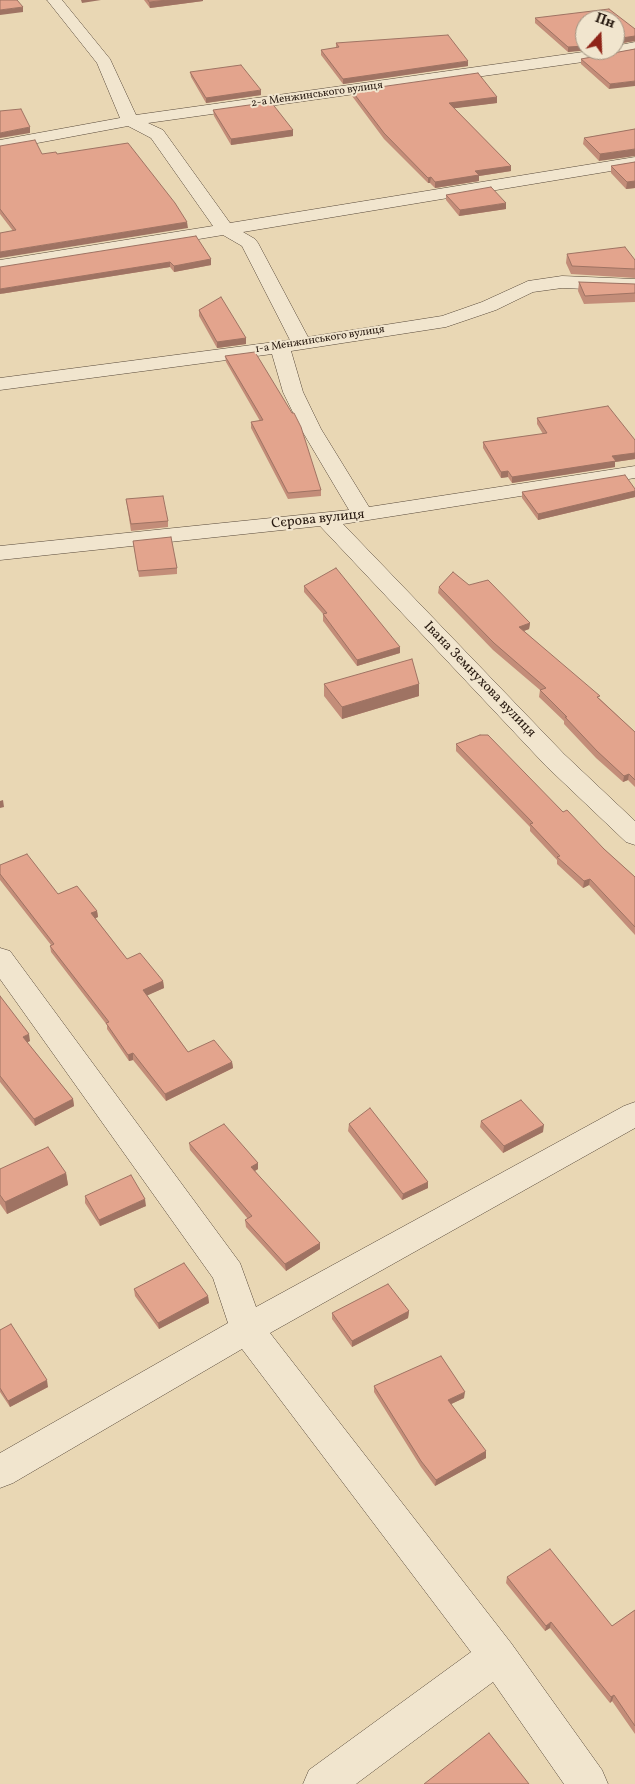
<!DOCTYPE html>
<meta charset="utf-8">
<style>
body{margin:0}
#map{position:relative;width:635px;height:1784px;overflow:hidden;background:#e9d7b4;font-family:Vollkorn,serif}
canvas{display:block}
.north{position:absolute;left:575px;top:10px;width:50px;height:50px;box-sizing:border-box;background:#f1e5ce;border:1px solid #a19482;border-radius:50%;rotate:20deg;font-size:14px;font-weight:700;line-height:20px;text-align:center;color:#281a11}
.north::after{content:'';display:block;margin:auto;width:18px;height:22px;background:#8f2418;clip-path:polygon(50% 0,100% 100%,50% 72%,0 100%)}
</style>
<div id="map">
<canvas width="635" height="1784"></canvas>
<div class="north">Пн</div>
</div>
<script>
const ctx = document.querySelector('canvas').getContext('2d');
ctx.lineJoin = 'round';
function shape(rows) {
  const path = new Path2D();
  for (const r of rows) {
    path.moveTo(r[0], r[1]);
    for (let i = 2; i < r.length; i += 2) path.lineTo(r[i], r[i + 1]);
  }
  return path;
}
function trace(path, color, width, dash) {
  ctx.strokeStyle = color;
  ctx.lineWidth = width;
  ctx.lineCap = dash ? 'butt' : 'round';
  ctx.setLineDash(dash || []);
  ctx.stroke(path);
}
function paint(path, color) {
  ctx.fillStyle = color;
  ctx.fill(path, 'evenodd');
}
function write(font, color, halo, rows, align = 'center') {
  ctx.font = font + ' Vollkorn,serif';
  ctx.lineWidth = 4;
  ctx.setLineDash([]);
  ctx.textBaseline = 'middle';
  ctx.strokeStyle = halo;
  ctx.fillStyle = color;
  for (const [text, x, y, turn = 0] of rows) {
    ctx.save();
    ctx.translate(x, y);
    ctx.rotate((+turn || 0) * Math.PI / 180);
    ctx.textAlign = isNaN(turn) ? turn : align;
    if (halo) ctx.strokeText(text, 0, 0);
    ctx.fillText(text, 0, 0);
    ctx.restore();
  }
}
const minor = shape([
 [47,0,62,0,110,59,136,115,597,50,615,50,615,46,635,42,635,52,590,61,148,123,163,130,230,223,635,157,635,167,243,232,255,239,258,243,308,337,442,316,482,302,528,281,562,276,635,279,635,291,562,288,533,292,496,310,446,327,291,351,303,392,321,429,369,507,635,466,635,478,343,524,564,754,635,821,635,845,626,842,546,766,320,526,0,560,0,546,349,510,301,429,283,392,272,354,0,390,0,378,290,340,242,246,223,235,0,272,0,260,213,226,151,138,128,126,0,150,0,140,120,118,97,63,47,0],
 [0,948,10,951,240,1263,256,1307,624,1106,635,1102,635,1128,270,1333,511,1643,602,1770,608,1784,564,1784,493,1682,356,1784,303,1784,309,1770,471,1652,242,1349,13,1483,0,1488,0,1453,228,1323,213,1278,0,979,0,948]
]);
const wall = shape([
 [144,0,203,0,203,1,150,8],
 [535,18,635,29,635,41,568,52,535,23],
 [336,43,468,66,343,84,321,55,321,50,336,48],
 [635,49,609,89,581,64,581,59],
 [190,72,261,95,206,103,191,77],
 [352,91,497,97,497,103,454,108,511,166,511,171,479,176,479,181,435,188,430,183,428,183,384,139,352,96],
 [213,110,293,130,293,136,231,145,214,116],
 [635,129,599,161,583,144,584,138],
 [0,146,42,154,57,154,188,228,13,231,0,214],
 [635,162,635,188,626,189,611,173,611,166],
 [446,195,506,209,459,216,446,200],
 [196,236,211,265,174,272,170,267,0,294],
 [567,254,635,260,635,278,571,274,566,263],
 [579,282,635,284,635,302,584,304,578,291],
 [199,310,246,338,246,344,217,348,199,316],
 [225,356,321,490,321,496,288,499,251,428,251,422,260,421,226,362],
 [537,418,635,440,635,459,615,462,615,467,512,483,508,477,501,478,483,448,483,442,543,434,537,424],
 [635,489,635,497,538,520,522,498,522,492],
 [126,499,168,521,168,527,131,531],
 [133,541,177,568,177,574,139,577],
 [469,585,530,623,529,629,524,631,600,699,635,732,635,787,628,780,623,782,596,758,564,724,564,721,539,697,540,690,493,650,438,593,439,587],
 [304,586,400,653,357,666,323,621,323,614,304,592],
 [324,684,419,684,419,696,342,719,324,696],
 [456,744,563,812,635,877,635,935,589,885,583,888,557,864,557,860,530,831,530,827,456,751],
 [0,865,58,894,97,911,98,917,95,918,127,959,163,981,164,988,147,995,188,1052,232,1062,233,1068,166,1101,133,1060,129,1061,107,1029,107,1025,51,952,50,946,51,945,0,880],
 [0,996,30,1041,27,1042,73,1099,74,1106,35,1126,0,1082],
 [481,1121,543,1132,503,1153,480,1127],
 [349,1124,428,1182,428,1188,402,1200,348,1131],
 [189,1143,258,1163,258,1169,255,1171,320,1249,286,1271,246,1227,245,1220,248,1219,190,1150],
 [0,1169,66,1173,68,1185,7,1214,0,1204],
 [85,1196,146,1206,100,1226,85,1203],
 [134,1289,208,1296,209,1303,159,1329,135,1296],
 [409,1311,408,1318,352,1347,332,1319,332,1313],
 [0,1330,48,1387,10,1407,0,1392],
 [374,1386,464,1398,451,1404,486,1458,435,1486,421,1467,374,1392],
 [507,1577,612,1626,635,1610,635,1734,612,1701,610,1703,550,1628,545,1631,506,1583]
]);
const shadedWall = shape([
 [81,0,101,0,82,3],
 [168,0,203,0,203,1,150,8,149,2],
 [23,7,23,12,0,15,0,10],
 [635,36,635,41,615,44,615,39],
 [585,46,585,50,592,50,568,52,568,47],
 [468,61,468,66,343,84,343,79],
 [635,81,635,86,609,89,610,84],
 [261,90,261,95,206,103,206,98],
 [497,97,497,103,449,109,449,103],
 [30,127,30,133,0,138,0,133],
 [293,130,293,136,231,145,231,139],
 [635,149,635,156,599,161,600,154],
 [511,166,511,171,479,176,479,181,435,188,435,182,475,171],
 [431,177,430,183,428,183,428,178],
 [635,181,635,188,626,189,627,182],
 [506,203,506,209,459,216,460,210],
 [187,222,188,228,0,258,0,252],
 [211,259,211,265,174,272,174,266],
 [170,262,170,267,0,294,0,289],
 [246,338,246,344,217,348,217,342],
 [635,453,635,459,615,462,615,467,512,483,512,477,612,456],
 [508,471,508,477,501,478,501,472],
 [635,491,635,497,538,520,538,514],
 [530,623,529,629,518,633,519,627],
 [400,647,400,653,357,666,357,660],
 [419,684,419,696,342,719,342,707],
 [629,774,628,780,623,782,624,776],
 [3,800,4,807,0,808,0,801],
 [590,879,589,885,583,888,584,881],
 [97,911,98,917,92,920,91,913],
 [163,981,164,988,144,997,143,990],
 [29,1034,30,1041,24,1044,23,1037],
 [133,1053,133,1060,129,1061,128,1055],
 [232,1062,233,1068,166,1101,165,1094],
 [73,1099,74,1106,35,1126,34,1119],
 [544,1125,543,1132,503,1153,504,1146],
 [258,1163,258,1169,251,1173,251,1167],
 [66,1173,68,1185,7,1214,5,1202],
 [428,1182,428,1188,402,1200,403,1194],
 [145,1199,146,1206,100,1226,99,1220],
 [320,1243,320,1249,286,1271,285,1264],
 [208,1296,209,1303,159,1329,158,1323],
 [409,1311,408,1318,352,1347,352,1341],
 [47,1380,48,1387,10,1407,8,1401],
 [465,1392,464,1398,447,1406,448,1400],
 [486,1451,486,1458,435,1486,436,1480],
 [551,1622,550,1628,545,1631,546,1626],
 [614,1695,612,1701,610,1703,611,1697]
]);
const building = shape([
 [0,0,17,0,23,7,0,10,0,0],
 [148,0,168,0,149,2,148,0],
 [609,9,635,29,635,36,615,39,615,20,585,20,585,46,568,47,535,18,609,9],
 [448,35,468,61,343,79,321,50,339,47,336,43,448,35],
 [635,49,635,81,610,84,581,59,635,49],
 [241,65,261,90,206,98,190,72,241,65],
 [478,73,497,97,449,103,511,166,475,171,479,175,435,182,431,177,428,178,384,133,352,91,478,73],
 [271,102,293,130,231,139,213,110,271,102],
 [21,109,30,127,0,133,0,111,21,109],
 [635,129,635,149,600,154,584,138,635,129],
 [35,140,42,154,56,152,57,154,128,143,175,203,187,222,0,252,0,233,16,230,0,209,0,146,35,140],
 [635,162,635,181,627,182,611,166,635,162],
 [491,187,506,203,460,210,446,195,491,187],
 [196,236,211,259,174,266,170,262,0,289,0,267,196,236],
 [625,247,635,260,635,269,572,266,567,254,625,247],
 [579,282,635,284,635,293,585,296,579,282],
 [221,297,246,338,217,342,199,310,221,297],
 [255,352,292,413,294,413,301,427,321,490,288,493,251,422,263,420,225,356,255,352],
 [608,406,635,440,635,453,612,456,616,461,512,477,508,471,501,472,483,442,547,433,537,418,608,406],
 [625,475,635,489,635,491,538,514,522,492,625,475],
 [163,496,168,521,131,524,126,499,163,496],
 [171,537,177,568,138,571,133,541,171,537],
 [336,568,400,647,357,660,323,614,327,613,304,586,336,568],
 [453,572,469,585,488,580,530,623,519,627,600,696,597,697,635,732,635,780,629,774,624,776,597,751,565,717,567,717,540,690,546,688,494,643,439,587,453,572],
 [412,659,419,684,342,707,324,684,412,659],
 [480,735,488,735,563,812,567,810,604,849,635,877,635,927,590,879,584,881,557,857,560,856,530,824,533,823,456,744,480,735],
 [27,854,58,894,77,886,97,911,91,913,127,959,140,953,163,981,143,990,188,1052,214,1040,232,1062,165,1094,133,1053,128,1055,106,1023,109,1022,50,946,54,944,0,874,0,865,27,854],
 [0,996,29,1034,23,1037,73,1099,34,1119,0,1076,0,996],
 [521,1100,544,1125,504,1146,481,1121,521,1100],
 [370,1108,428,1182,403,1194,349,1124,370,1108],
 [224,1124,258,1163,251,1167,320,1243,285,1264,245,1220,252,1216,189,1143,224,1124],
 [48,1147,66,1173,5,1202,0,1195,0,1169,48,1147],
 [131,1175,145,1199,99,1220,85,1196,131,1175],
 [184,1263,208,1296,158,1323,134,1289,184,1263],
 [388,1284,409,1311,352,1341,332,1313,388,1284],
 [11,1324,47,1380,8,1401,0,1388,0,1330,11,1324],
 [441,1356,465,1392,448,1400,486,1451,436,1480,421,1461,374,1386,441,1356],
 [550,1549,612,1626,635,1610,635,1726,614,1695,611,1697,551,1622,546,1626,507,1577,550,1549],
 [489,1733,529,1784,424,1784,489,1733]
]);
const farStreetnames = [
 ["2-а Менжинського вулиця",317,95,-8],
 ["1-а Менжинського вулиця",320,340,-9]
];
const streetNames = [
 ["Сєрова вулиця",318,520,-6],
 ["Івана Земнухова вулиця",479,680,46]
];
trace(minor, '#58493a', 1);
paint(minor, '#f1e5ce');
paint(wall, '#c38d79');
paint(shadedWall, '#9f7363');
paint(building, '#e3a48d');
trace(building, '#9f7363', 1);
write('11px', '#281a11', '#f1e5ce', farStreetnames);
write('14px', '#281a11', '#f1e5ce', streetNames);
</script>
